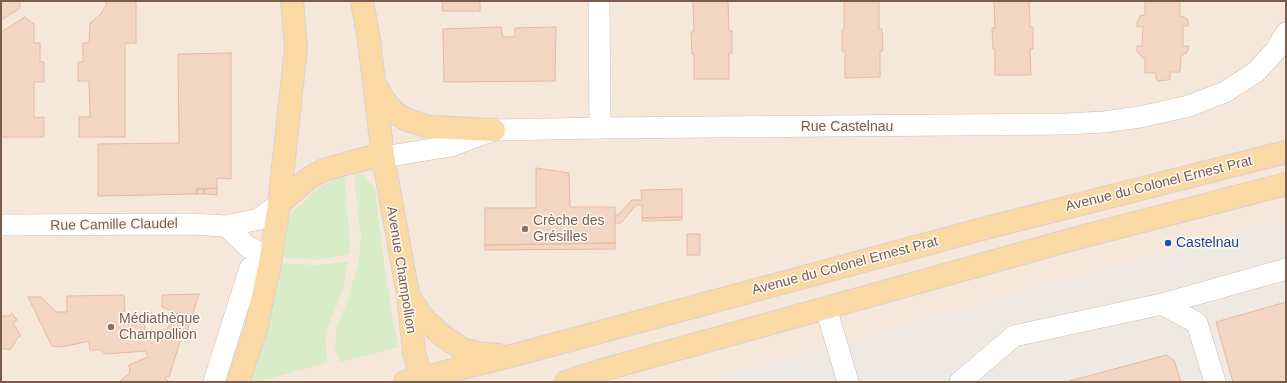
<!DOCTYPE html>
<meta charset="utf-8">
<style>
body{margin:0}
#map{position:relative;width:1287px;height:383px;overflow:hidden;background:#fdf6ec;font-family:Helvetica,sans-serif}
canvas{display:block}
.frame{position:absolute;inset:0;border:2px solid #7a5c4d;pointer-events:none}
</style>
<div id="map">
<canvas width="1287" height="383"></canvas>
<div class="frame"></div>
</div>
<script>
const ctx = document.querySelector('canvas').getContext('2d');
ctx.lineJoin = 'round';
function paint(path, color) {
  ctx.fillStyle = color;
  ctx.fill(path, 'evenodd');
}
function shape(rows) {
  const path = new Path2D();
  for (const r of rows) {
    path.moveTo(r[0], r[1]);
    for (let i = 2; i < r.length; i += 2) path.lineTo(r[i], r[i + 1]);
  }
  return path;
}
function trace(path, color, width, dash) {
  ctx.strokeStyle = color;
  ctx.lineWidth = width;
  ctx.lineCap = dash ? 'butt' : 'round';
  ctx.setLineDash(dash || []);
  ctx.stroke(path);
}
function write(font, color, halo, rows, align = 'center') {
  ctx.font = font + ' Helvetica,sans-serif';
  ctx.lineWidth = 3;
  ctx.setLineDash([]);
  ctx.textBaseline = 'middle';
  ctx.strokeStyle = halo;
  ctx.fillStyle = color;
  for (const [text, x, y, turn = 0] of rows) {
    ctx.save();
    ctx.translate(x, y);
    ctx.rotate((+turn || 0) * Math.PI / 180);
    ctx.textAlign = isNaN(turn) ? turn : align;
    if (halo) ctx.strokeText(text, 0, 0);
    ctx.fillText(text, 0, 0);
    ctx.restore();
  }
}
const residential = shape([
 [1,1,1286,1,1286,382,1,382]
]);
const industrial = shape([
 [1286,218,1286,382,703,382]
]);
const green = shape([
 [359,173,365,176,375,189,382,248,394,327,399,347,340,362,335,347,337,326,347,302,359,260,361,237,354,174],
 [344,176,350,240,349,254,316,260,281,257,287,222,292,213,301,204,319,188,336,178],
 [348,262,343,289,328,327,326,338,327,363,257,382,248,382,280,263,316,265]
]);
const building = shape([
 [1,1,20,1,20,8,1,20,1,1],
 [106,1,136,1,136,43,125,43,125,137,79,137,79,117,90,117,89,81,78,81,78,62,83,62,83,43,89,43,90,23,99,16,106,6,106,1],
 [443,1,480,1,480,11,442,11,443,1],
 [693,1,728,1,729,31,732,31,732,53,729,53,729,79,694,79,694,54,692,54,691,32,694,32,693,1],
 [844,1,879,1,879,29,882,29,883,51,880,51,880,77,845,78,845,52,842,51,842,30,844,30,844,1],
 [994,1,1029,1,1030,27,1033,27,1033,49,1030,49,1031,75,995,75,995,49,993,49,992,28,995,28,994,1],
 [1145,1,1180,1,1180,16,1184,17,1188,20,1188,26,1183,26,1183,46,1189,46,1188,50,1186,53,1181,56,1180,72,1170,72,1170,79,1168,80,1158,81,1156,79,1156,73,1145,73,1145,59,1137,52,1137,46,1142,46,1143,26,1137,27,1137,23,1140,16,1145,15,1145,1],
 [25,17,34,24,34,43,40,43,40,62,44,62,44,82,34,82,34,118,44,117,44,137,1,137,1,32,25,17],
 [501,27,503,37,515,37,515,28,556,27,555,81,444,82,443,29,501,27],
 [231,53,231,179,217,178,217,188,197,189,197,194,98,196,98,144,179,143,178,54,231,53],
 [536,168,569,173,570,207,615,207,615,243,485,245,485,208,536,208,536,168],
 [217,188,217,195,204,194,204,189,217,188],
 [197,189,204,189,204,194,197,194,197,189],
 [682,189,682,217,642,218,642,205,636,205,621,223,615,223,615,215,618,215,632,200,642,200,641,190,682,189],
 [682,217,682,220,642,221,642,218,682,217],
 [687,234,700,234,700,255,687,255,687,234],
 [615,243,615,249,485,250,485,245,615,243],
 [199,294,186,335,182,335,169,377,166,376,165,379,169,382,119,382,130,373,129,365,148,357,145,351,106,354,100,350,90,350,89,341,62,347,52,346,28,297,41,297,56,312,67,312,67,296,124,295,125,311,119,312,119,317,148,316,144,322,145,330,166,330,177,313,162,307,162,295,199,294],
 [1286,302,1286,382,1233,382,1216,322,1286,302],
 [12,313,17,320,13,323,21,336,18,337,11,349,1,349,1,316,9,316,12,313],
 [1166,355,1174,360,1181,382,1066,382,1166,355]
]);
const minor = shape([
 [599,1,600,128],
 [383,157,451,146,494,130,600,128,1066,124,1104,122,1140,117,1189,106,1225,92,1256,72,1276,50,1286,33],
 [1,225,189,224,226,226,259,219,279,204],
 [226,226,248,247,260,253,271,257],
 [1162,304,1286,269],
 [826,308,848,382],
 [214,382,250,268,271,257],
 [960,382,1014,336,1162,304,1197,323,1215,382]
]);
const major = shape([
 [362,1,369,40,383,157,408,294,414,352,422,382],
 [376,86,384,100,394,112,407,120,430,127,494,130],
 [279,204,309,178,324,170,348,163,368,158,383,157],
 [409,297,425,320,443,336,462,349,478,353,498,355],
 [238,382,256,329,270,263,279,204,296,48,292,1],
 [405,382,511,356,986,228,1286,152],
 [566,382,606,369,826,308,1077,238,1286,184]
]);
const markers = [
 [525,229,4,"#8d6e63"],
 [1168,243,4,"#1a4fb4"],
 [111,327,4,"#8d6e63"]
];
const streetNames = [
 ["Rue Castelnau",847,127],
 ["Avenue du Colonel Ernest Prat",1159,184,-14],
 ["Rue Camille Claudel",114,225,-1],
 ["Avenue du Colonel Ernest Prat",845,266,-15],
 ["Avenue Champollion",401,270,81]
];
const educationNames = [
 ["Crèche des",533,221],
 ["Grésilles",533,237],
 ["Médiathèque",119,319],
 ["Champollion",119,335]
];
const transitNames = [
 ["Castelnau",1176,243]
];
paint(residential, '#f5e8da');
paint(industrial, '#efe9e4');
paint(green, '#d8ecc9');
paint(building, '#f3d5c3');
trace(building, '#e6bba3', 1);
trace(minor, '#d1beb0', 22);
trace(major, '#dad1cd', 24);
trace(minor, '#fff', 21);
trace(major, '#fbd9a5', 22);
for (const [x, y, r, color] of markers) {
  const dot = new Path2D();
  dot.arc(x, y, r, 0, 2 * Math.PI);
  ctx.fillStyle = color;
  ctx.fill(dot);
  trace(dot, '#fffaf3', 1.5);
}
write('14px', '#7a5c4d', '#fffaf3', streetNames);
write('14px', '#785e54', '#fffaf3', educationNames, 'left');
write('14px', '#164399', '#fffaf3', transitNames, 'left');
</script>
